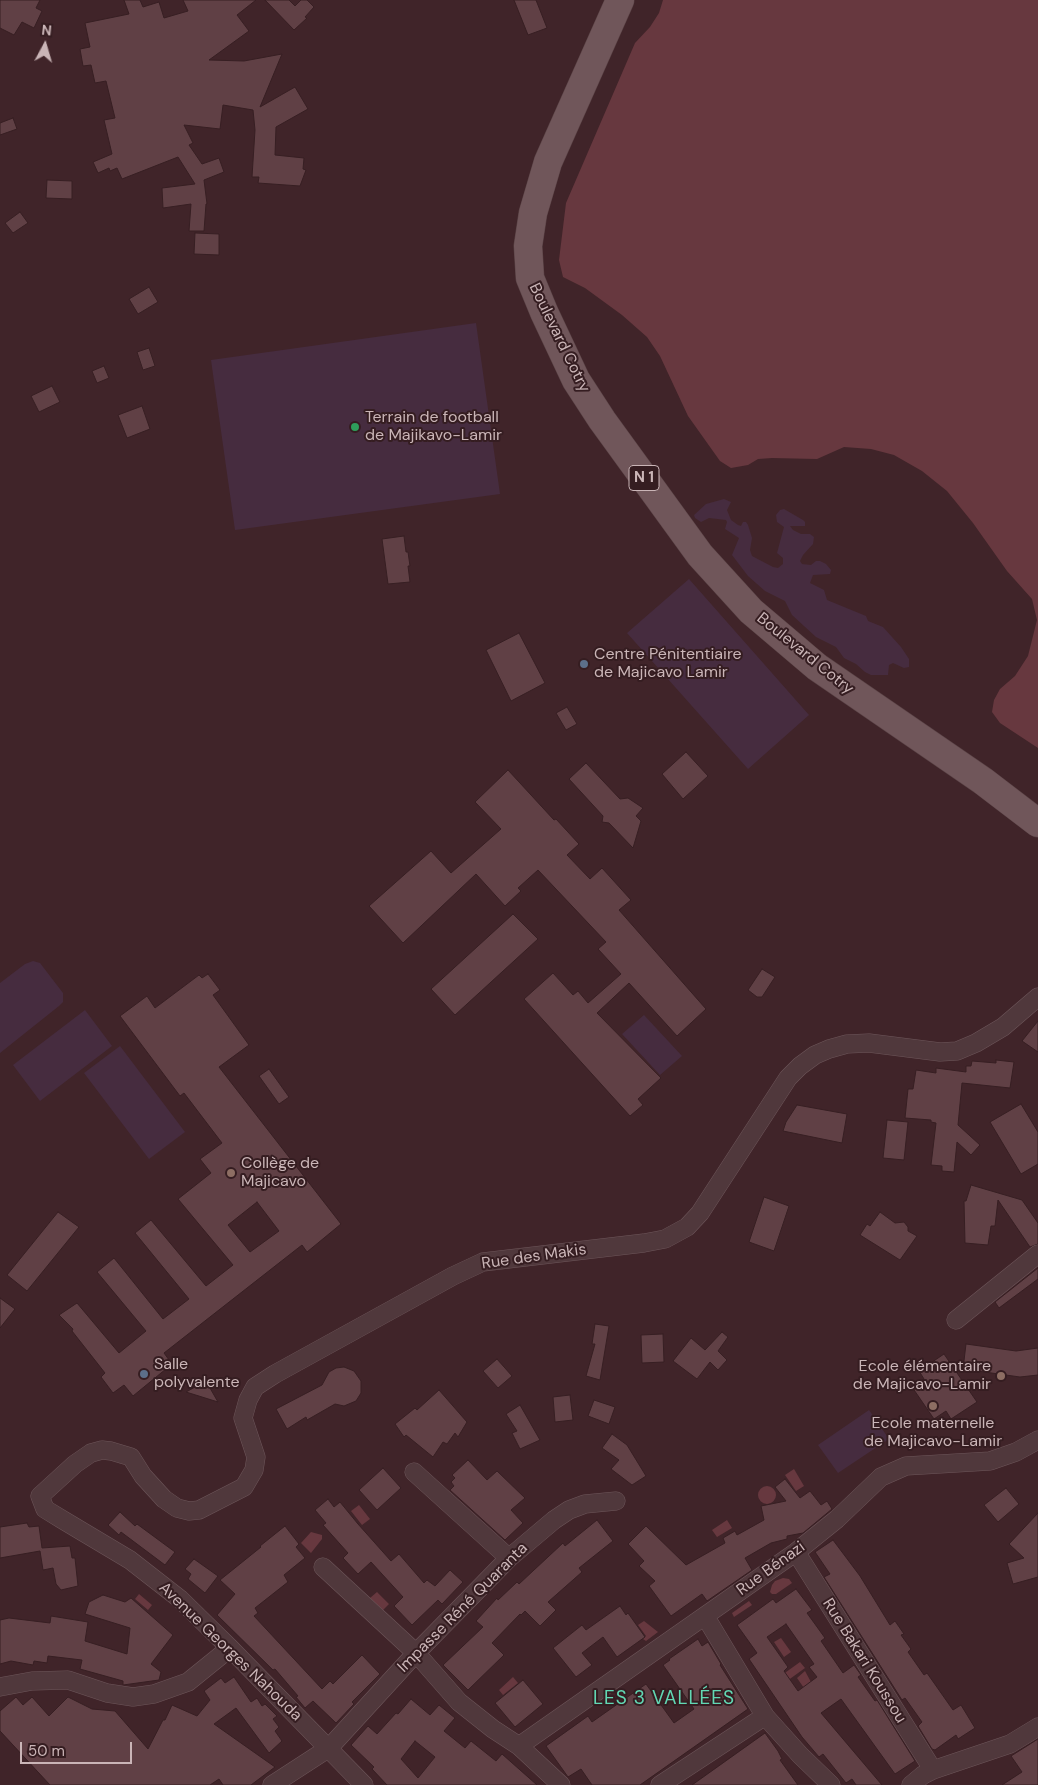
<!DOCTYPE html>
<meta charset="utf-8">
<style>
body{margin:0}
#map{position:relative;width:1038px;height:1785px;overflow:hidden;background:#402429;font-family:"DM Sans",sans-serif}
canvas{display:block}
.north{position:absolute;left:20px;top:20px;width:50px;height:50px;-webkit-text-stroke:4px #351d21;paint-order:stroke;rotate:6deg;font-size:14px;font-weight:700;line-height:20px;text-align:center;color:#cab5b7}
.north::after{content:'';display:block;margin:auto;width:18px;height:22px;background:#cab5b7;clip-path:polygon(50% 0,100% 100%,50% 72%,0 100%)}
.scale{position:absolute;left:20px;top:1742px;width:112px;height:22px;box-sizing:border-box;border:2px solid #cab5b7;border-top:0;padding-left:6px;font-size:15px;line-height:18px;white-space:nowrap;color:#cab5b7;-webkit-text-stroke:4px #351d21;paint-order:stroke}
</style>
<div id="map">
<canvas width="1038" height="1785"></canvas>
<div class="north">N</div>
<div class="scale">50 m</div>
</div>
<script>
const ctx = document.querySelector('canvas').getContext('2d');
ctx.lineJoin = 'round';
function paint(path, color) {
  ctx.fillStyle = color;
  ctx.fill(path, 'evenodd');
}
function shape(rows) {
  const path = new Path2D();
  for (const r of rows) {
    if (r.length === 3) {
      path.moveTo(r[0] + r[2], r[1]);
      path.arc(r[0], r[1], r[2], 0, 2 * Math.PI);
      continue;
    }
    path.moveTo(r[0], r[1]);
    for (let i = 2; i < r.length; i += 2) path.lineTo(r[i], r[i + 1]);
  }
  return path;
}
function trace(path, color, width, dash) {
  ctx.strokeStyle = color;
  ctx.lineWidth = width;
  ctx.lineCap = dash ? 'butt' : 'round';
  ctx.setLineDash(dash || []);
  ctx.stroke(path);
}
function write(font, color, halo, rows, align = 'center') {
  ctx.font = font + ' "DM Sans",sans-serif';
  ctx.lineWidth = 4;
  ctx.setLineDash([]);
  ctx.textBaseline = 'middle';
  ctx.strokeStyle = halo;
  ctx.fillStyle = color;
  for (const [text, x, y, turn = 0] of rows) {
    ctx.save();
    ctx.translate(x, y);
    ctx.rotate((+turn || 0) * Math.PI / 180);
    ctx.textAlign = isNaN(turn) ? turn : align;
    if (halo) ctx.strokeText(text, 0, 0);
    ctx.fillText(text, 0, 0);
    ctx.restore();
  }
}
const green = shape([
 [476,323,500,494,235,530,211,360],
 [724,499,731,502,727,510,731,520,738,525,741,526,743,522,746,522,748,525,752,538,750,550,752,556,773,567,778,568,783,564,783,558,777,553,784,527,777,522,776,515,780,510,784,509,803,520,805,522,805,526,790,526,793,530,801,534,810,534,814,537,813,544,803,555,800,561,802,564,811,565,816,561,820,561,826,564,831,570,830,574,813,575,810,583,824,590,827,600,866,616,868,621,883,627,901,647,909,659,909,667,904,668,893,663,889,665,888,675,871,675,865,672,856,664,844,658,836,647,816,637,792,615,785,601,765,591,748,576,732,555,739,538,725,529,727,522,726,520,709,518,701,522,695,518,694,515,706,504],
 [689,579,809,715,748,769,627,633],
 [33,961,40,963,63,993,63,1002,59,1006,0,1053,0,983,25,964],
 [85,1010,112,1046,40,1101,13,1065],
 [644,1015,682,1056,660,1075,622,1034],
 [120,1046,185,1132,149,1159,84,1073],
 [869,1410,889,1439,838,1473,818,1445]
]);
const water = shape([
 [663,0,1038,0,1038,748,1000,723,992,712,994,700,1000,689,1015,676,1028,656,1037,620,1032,599,1007,571,973,523,947,491,922,471,894,455,871,449,844,447,817,459,772,458,758,459,748,465,731,468,720,461,688,416,660,356,647,337,622,315,585,288,563,277,559,260,566,203,635,43,650,27,659,13],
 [794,1469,804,1486,796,1491,785,1475],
 [767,1495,9],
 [359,1505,370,1519,362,1525,351,1511],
 [727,1520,732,1528,717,1537,712,1530],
 [311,1532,322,1535,322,1539,311,1553,301,1543],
 [783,1578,789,1579,792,1583,776,1594,772,1594,770,1592,772,1585,775,1581],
 [377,1592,389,1604,383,1610,370,1598],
 [139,1594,152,1605,148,1610,135,1599],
 [749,1601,752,1605,734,1617,732,1613],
 [644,1621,658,1632,646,1641,643,1639,646,1636,638,1625],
 [781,1638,791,1652,784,1657,774,1642],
 [800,1662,805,1668,787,1681,782,1675],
 [805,1671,812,1684,804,1688,797,1678],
 [513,1677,518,1683,503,1695,499,1690]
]);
const building = shape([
 [0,0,40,0,36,8,42,11,34,28,22,22,14,35,0,28,0,0],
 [124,0,140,0,143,7,159,2,164,18,188,11,183,0,256,0,237,15,249,31,209,60,244,61,282,54,260,107,295,87,308,109,276,127,275,155,304,158,303,169,306,170,300,186,258,183,259,177,252,177,255,130,253,110,223,105,220,129,184,125,193,143,189,145,202,164,219,158,224,172,204,180,207,204,206,204,204,231,189,231,191,204,163,208,162,188,195,184,178,157,122,179,117,168,110,171,109,168,98,173,93,162,112,154,104,120,115,118,106,81,95,83,91,65,83,66,80,49,90,47,85,23,129,14,124,0],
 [265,0,289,0,295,6,301,0,307,0,314,7,305,17,307,18,294,30,265,0],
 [514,0,536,0,547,28,528,35,514,0],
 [13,118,17,129,0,135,0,123,13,118],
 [47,180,72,181,72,199,46,198,47,180],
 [20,212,28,223,13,233,5,223,20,212],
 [195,233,219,234,219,255,194,254,195,233],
 [149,287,158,302,138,314,129,299,149,287],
 [149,348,155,366,143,370,137,352,149,348],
 [104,366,109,378,97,383,92,371,104,366],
 [52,386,60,402,39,412,31,396,52,386],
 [142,406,150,429,127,438,118,415,142,406],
 [404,536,406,552,408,552,410,566,408,566,410,582,388,584,382,539,404,536],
 [519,633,545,683,511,701,486,650,519,633],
 [567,707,577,724,566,730,556,713,567,707],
 [686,752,708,776,683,799,662,774,686,752],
 [586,763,620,799,628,798,643,808,636,816,641,821,633,848,609,823,602,822,603,816,569,779,586,763],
 [508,770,554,820,556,819,579,844,567,855,590,879,602,868,631,900,619,910,706,1009,677,1036,629,983,597,1013,661,1078,638,1099,643,1105,630,1116,524,999,553,973,573,995,578,991,588,1003,621,974,598,949,606,942,538,870,518,888,521,891,505,906,476,874,403,943,369,906,431,851,451,873,501,829,475,802,508,770],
 [513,914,538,939,455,1015,431,989,513,914],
 [762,969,775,977,762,997,757,997,748,990,762,969],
 [208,974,220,990,213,995,249,1045,219,1067,341,1224,307,1252,302,1245,164,1353,172,1364,133,1396,124,1385,113,1393,101,1377,105,1373,72,1331,73,1329,59,1315,77,1303,119,1353,146,1331,97,1272,114,1258,163,1319,189,1299,135,1233,151,1220,206,1286,233,1265,178,1199,211,1173,200,1159,222,1143,184,1093,180,1096,120,1016,147,996,155,1008,199,975,202,978,208,974],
 [257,1202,279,1231,250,1252,228,1225,257,1202],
 [1038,1021,1038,1052,1022,1041,1038,1021],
 [996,1060,1014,1062,1010,1088,962,1083,958,1125,980,1145,971,1155,957,1142,954,1172,942,1171,942,1166,931,1165,936,1123,931,1122,931,1120,905,1118,908,1089,913,1089,916,1070,936,1073,936,1068,966,1072,966,1066,971,1066,972,1061,996,1063,996,1060],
 [269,1069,289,1097,279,1104,259,1076,269,1069],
 [1021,1104,1038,1132,1038,1164,1021,1174,990,1122,1021,1104],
 [797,1105,847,1114,842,1143,783,1131,786,1122,797,1105],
 [887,1120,908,1122,904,1160,883,1158,887,1120],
 [971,1185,1022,1200,1038,1223,1038,1244,1030,1247,998,1200,995,1226,991,1226,988,1245,965,1243,964,1201,966,1201,971,1185],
 [764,1197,789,1206,774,1251,749,1242,764,1197],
 [58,1212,79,1227,27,1291,7,1275,58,1212],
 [880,1212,895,1223,904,1222,908,1227,908,1231,917,1236,900,1260,860,1235,867,1224,870,1226,880,1212],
 [1038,1268,1038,1279,999,1308,995,1302,1038,1268],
 [0,1298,15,1309,0,1328,0,1298],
 [595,1324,609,1326,600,1380,586,1376,595,1344,592,1344,595,1324],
 [722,1332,728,1337,718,1351,727,1360,718,1370,710,1362,697,1379,673,1361,691,1338,705,1350,722,1332],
 [663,1334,664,1362,642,1363,641,1335,663,1334],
 [966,1344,1016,1351,1038,1348,1038,1375,1020,1377,963,1369,966,1344],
 [944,1354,977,1402,951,1419,946,1411,934,1419,912,1387,924,1379,919,1371,944,1354],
 [497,1359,512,1376,498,1388,483,1371,497,1359],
 [344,1367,354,1371,361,1381,361,1393,356,1401,344,1406,335,1404,307,1420,306,1417,287,1429,276,1409,322,1385,329,1372,336,1368,344,1367],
 [206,1381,218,1402,186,1392,206,1381],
 [439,1390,467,1422,458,1437,455,1433,447,1444,443,1442,433,1457,406,1435,404,1437,395,1424,415,1408,417,1410,439,1390],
 [570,1395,573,1420,555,1422,553,1397,570,1395],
 [594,1400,615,1407,609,1424,588,1416,594,1400],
 [520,1405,540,1440,520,1449,512,1433,517,1431,506,1414,520,1405],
 [612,1434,627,1445,646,1476,632,1485,611,1469,619,1460,602,1448,612,1434],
 [468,1460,487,1480,497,1471,525,1498,511,1510,523,1523,505,1540,450,1490,454,1486,451,1482,455,1478,452,1475,468,1460],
 [383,1468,401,1488,377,1510,359,1490,383,1468],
 [785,1479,800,1498,810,1491,821,1505,827,1501,832,1509,803,1533,787,1536,787,1539,771,1543,745,1558,752,1570,707,1601,702,1594,671,1616,649,1586,655,1581,639,1566,644,1561,628,1544,646,1526,686,1565,725,1543,723,1538,735,1531,737,1535,764,1520,761,1506,786,1501,775,1487,785,1479],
 [1006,1488,1019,1504,998,1522,984,1505,1006,1488],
 [328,1499,334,1507,340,1502,358,1524,391,1561,399,1554,424,1583,427,1580,435,1586,450,1570,463,1582,442,1604,438,1600,412,1625,394,1606,403,1597,371,1562,358,1574,343,1558,348,1553,323,1525,326,1523,315,1510,328,1499],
 [120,1512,135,1526,137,1524,175,1552,165,1565,121,1532,119,1535,108,1525,120,1512],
 [1038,1513,1038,1577,1013,1584,1007,1563,1024,1558,1009,1544,1038,1513],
 [597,1520,613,1541,579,1568,582,1572,548,1602,556,1610,540,1626,525,1611,521,1615,520,1614,492,1643,504,1655,468,1690,443,1665,483,1627,476,1621,497,1598,498,1600,517,1582,519,1584,563,1543,565,1546,597,1520],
 [27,1523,29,1527,39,1526,42,1548,70,1546,72,1558,75,1558,78,1586,61,1590,56,1584,53,1568,43,1570,40,1551,0,1558,0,1527,27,1523],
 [285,1526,299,1544,296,1547,305,1558,284,1575,288,1582,255,1608,258,1613,254,1616,322,1689,330,1681,333,1684,362,1655,380,1674,352,1702,354,1704,336,1723,313,1701,305,1708,296,1697,298,1696,275,1669,273,1670,217,1615,235,1594,220,1580,261,1547,260,1546,285,1526],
 [833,1540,860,1576,890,1625,895,1621,904,1634,901,1635,911,1649,908,1652,924,1675,927,1673,953,1710,961,1705,975,1728,958,1739,956,1735,935,1750,932,1749,918,1726,922,1722,905,1698,902,1700,824,1577,830,1574,815,1552,833,1540],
 [194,1559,218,1576,205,1593,188,1579,191,1574,185,1569,194,1559],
 [796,1589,812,1610,807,1613,825,1638,821,1641,843,1673,854,1665,861,1675,858,1677,875,1701,877,1700,915,1761,895,1774,841,1699,821,1713,882,1785,856,1785,852,1779,846,1783,823,1754,819,1757,802,1737,749,1659,757,1653,737,1625,773,1599,776,1603,796,1589],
 [786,1624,814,1664,809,1667,817,1677,798,1691,784,1671,788,1667,767,1637,786,1624],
 [103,1595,125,1602,131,1598,173,1635,151,1664,161,1672,159,1680,123,1685,123,1681,80,1669,82,1660,48,1656,47,1663,34,1661,33,1665,11,1661,0,1664,0,1620,9,1618,50,1623,51,1616,88,1622,85,1641,127,1654,130,1628,85,1614,89,1602,103,1595],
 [620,1606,626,1615,628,1613,645,1637,617,1657,603,1637,582,1653,592,1665,576,1677,553,1648,582,1625,586,1630,620,1606],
 [698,1639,702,1646,708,1642,721,1664,720,1665,748,1709,640,1785,592,1785,581,1769,568,1777,546,1746,588,1716,592,1722,646,1684,674,1723,694,1709,663,1665,670,1660,669,1659,698,1639],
 [234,1677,251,1702,257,1698,262,1706,265,1704,277,1716,273,1719,279,1727,275,1731,282,1741,269,1753,236,1708,214,1724,275,1767,251,1785,223,1785,219,1779,210,1785,50,1785,0,1731,0,1711,16,1697,23,1705,32,1697,49,1716,68,1697,92,1709,115,1711,148,1749,163,1720,165,1720,172,1705,197,1716,210,1700,204,1691,221,1678,225,1683,234,1677],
 [523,1680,543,1704,515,1727,495,1703,523,1680],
 [411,1699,430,1715,439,1705,455,1718,444,1731,465,1748,471,1741,496,1761,502,1754,537,1785,387,1785,372,1769,374,1767,351,1745,368,1726,377,1734,396,1713,398,1714,411,1699],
 [415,1741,435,1757,418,1778,401,1759,415,1741],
 [765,1733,778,1751,782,1759,780,1760,798,1785,692,1785,765,1733],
 [1038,1739,1038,1785,1002,1785,1022,1772,1011,1756,1038,1739]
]);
const minor = shape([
 [956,1320,1038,1254],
 [414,1472,509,1558],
 [796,1552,933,1770],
 [323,1567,416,1653,459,1702,493,1729,519,1746,561,1785],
 [705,1616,765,1716,800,1755,831,1785],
 [0,1687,32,1681,68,1680,107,1693,133,1697,154,1694,188,1682,230,1648],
 [519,1746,796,1552,837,1519,881,1477,906,1466,990,1461,1016,1452,1038,1440],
 [272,1785,329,1748,416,1653,509,1558,554,1520,569,1510,585,1504,616,1501],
 [364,1785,230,1648,180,1599,130,1560,63,1520,45,1509,40,1496,75,1464,91,1453,102,1450,111,1451,131,1457,143,1476,164,1499,177,1508,189,1511,199,1510,244,1487,254,1470,256,1457,243,1418,248,1400,255,1387,275,1374,453,1276,483,1262,644,1243,665,1239,687,1227,700,1213,788,1078,800,1066,815,1055,829,1049,847,1044,869,1043,940,1052,957,1051,976,1043,1003,1027,1038,997],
 [660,1785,765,1716],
 [911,1785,923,1775,933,1770,1010,1744,1038,1727]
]);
const primary = shape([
 [620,0,548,162,533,213,528,246,530,278,544,312,576,380,602,420,700,555,751,611,817,667,983,781,1038,823]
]);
const markers = [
 [355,427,5,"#2e9e5b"],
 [584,664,5,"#5c6f8a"],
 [231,1173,5,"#8d6e63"],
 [144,1374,5,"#5c6f8a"],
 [1001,1376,5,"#8d6e63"],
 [933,1406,5,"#8d6e63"]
];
const shields = [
 [644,478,30]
];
const shieldNames = [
 ["N 1",644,478]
];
const streetNames = [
 ["Boulevard Cotry",559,338,64],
 ["Boulevard Cotry",805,654,39],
 ["Rue des Makis",534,1257,-8],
 ["Rue Bénazi",771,1569,-36],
 ["Impasse Réné Quaranta",463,1608,-45],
 ["Avenue Georges Nahouda",230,1652,44],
 ["Rue Bakari Koussou",864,1661,58]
];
const poiNames = [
 ["Terrain de football",365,418],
 ["de Majikavo-Lamir",365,436],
 ["Centre Pénitentiaire",594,655],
 ["de Majicavo Lamir",594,673],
 ["Collège de",241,1164],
 ["Majicavo",241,1182],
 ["Salle",154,1365],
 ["polyvalente",154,1383],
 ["Ecole élémentaire",991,1367,"right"],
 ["de Majicavo-Lamir",991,1385,"right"],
 ["Ecole maternelle",933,1424,"center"],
 ["de Majicavo-Lamir",933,1442,"center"]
];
const quarterNames = [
 ["LES 3 VALLÉES",664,1699]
];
paint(green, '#462c3f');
paint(water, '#67383f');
paint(building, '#604045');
trace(building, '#371f23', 1);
trace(minor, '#6d565a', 19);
trace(primary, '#594245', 29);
trace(minor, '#50383c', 18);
trace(primary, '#70565a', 28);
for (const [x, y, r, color] of markers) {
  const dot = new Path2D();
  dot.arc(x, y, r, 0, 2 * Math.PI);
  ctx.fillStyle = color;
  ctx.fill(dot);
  trace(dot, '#351d21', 2);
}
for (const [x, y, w] of shields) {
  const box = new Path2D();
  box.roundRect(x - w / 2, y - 12.5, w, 25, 4);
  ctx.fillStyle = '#351d21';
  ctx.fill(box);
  trace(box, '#cab5b7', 1);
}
write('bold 15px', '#cab5b7', null, shieldNames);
write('16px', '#cab5b7', '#351d21', streetNames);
write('16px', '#cab5b7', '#351d21', poiNames, 'left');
ctx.letterSpacing = '1px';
write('19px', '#62d8b4', '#351d21', quarterNames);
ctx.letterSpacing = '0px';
</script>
